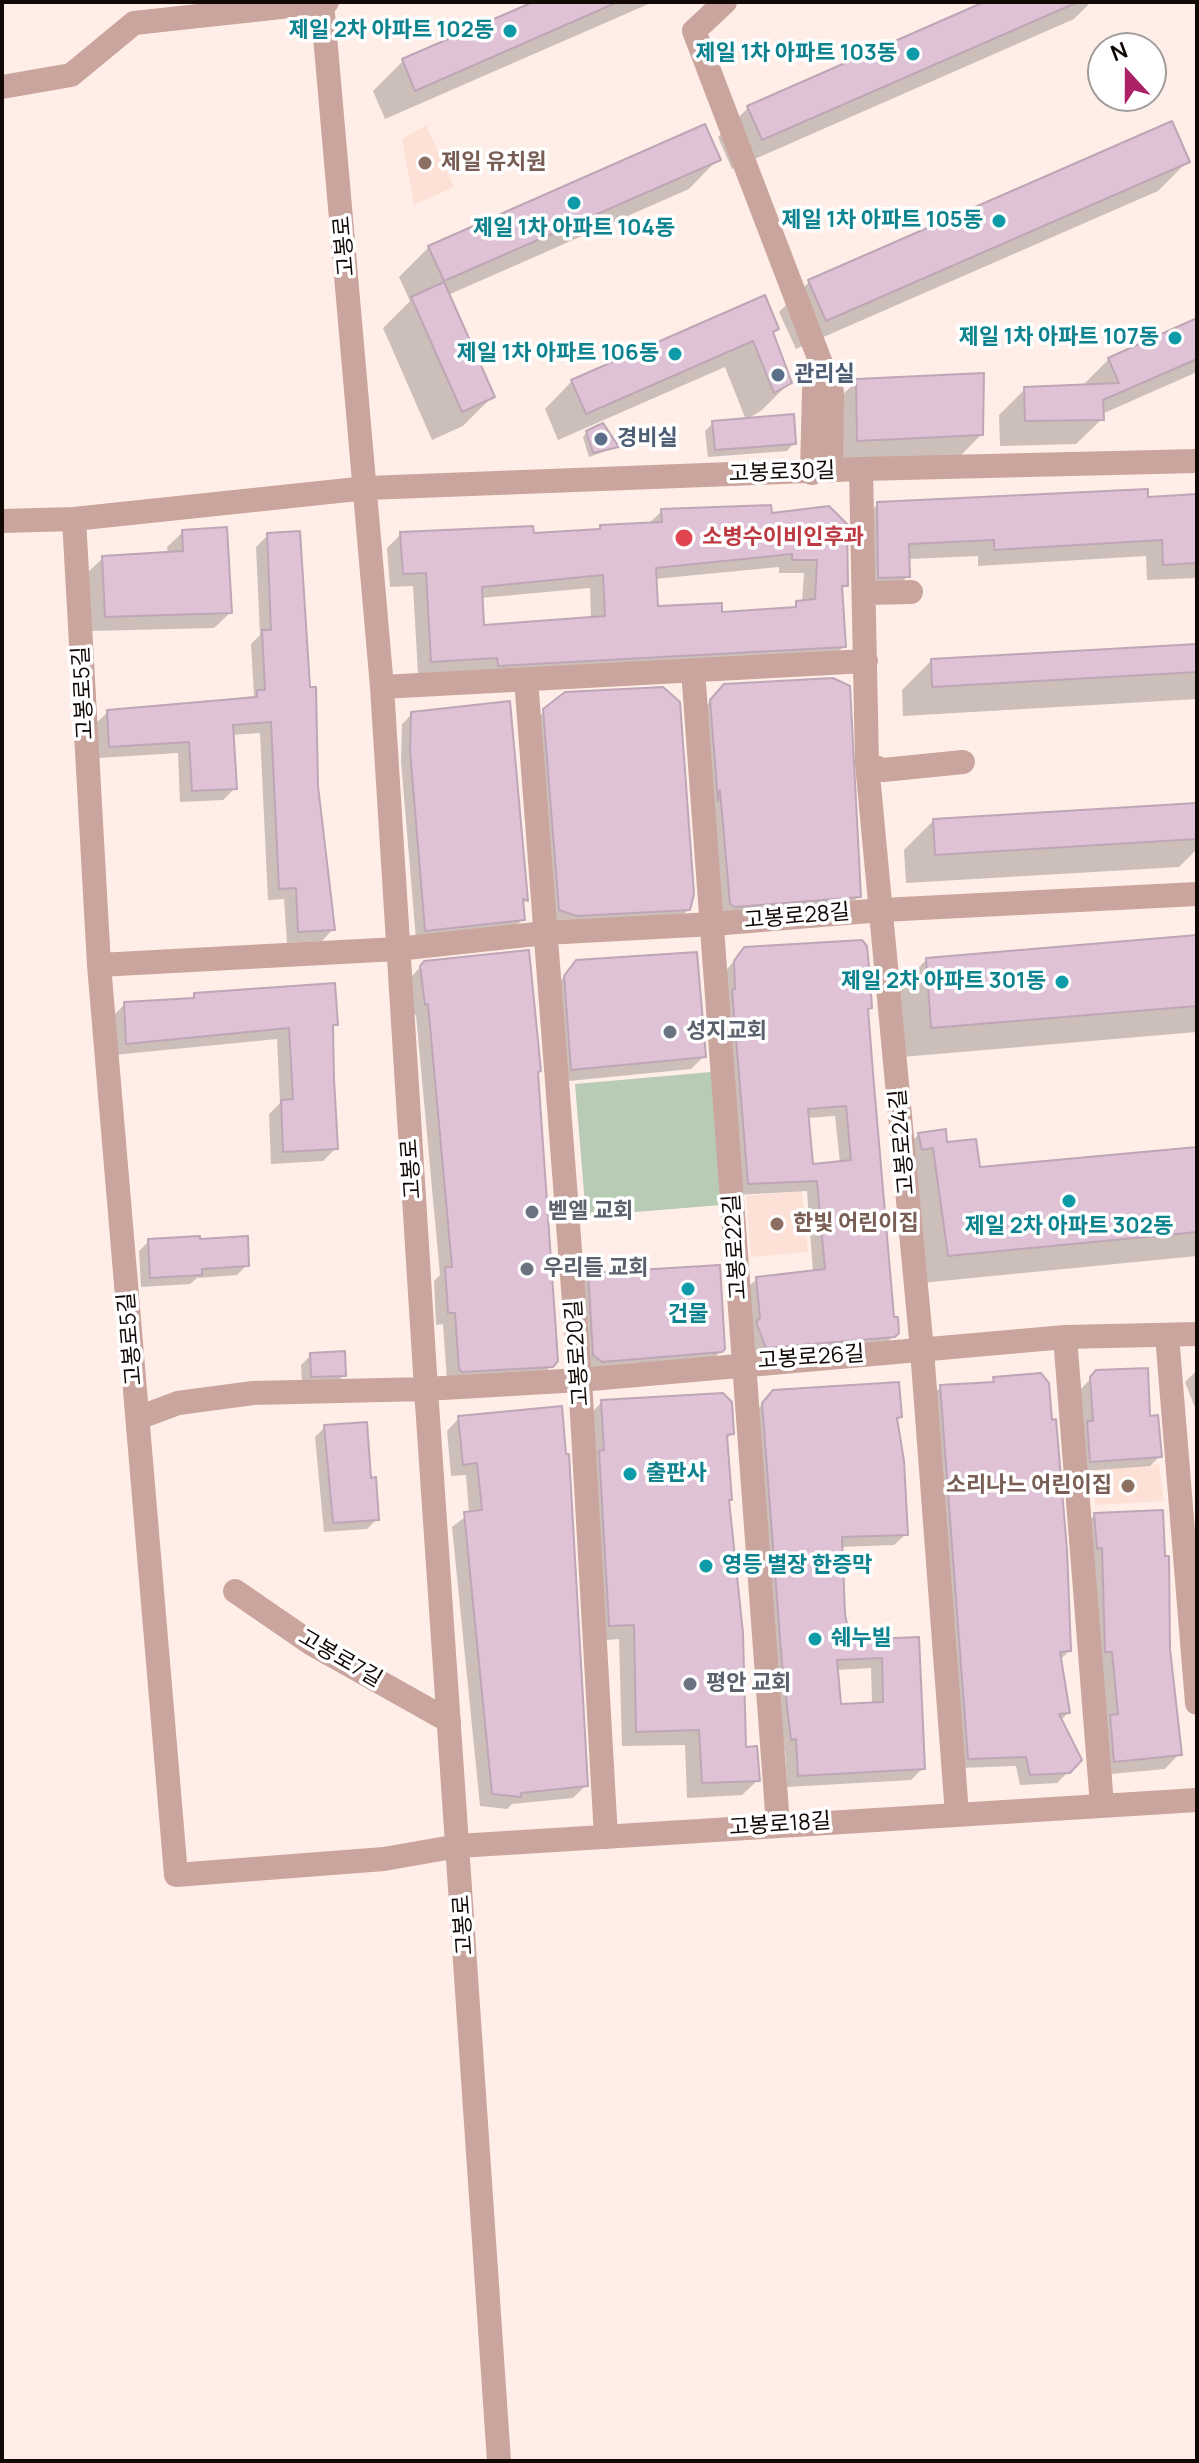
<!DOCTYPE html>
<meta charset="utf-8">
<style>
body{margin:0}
#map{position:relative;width:1199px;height:2463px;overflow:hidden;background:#ffeee7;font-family:Manrope,sans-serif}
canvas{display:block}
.frame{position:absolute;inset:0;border:4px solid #120906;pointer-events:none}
.north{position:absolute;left:1087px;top:32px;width:80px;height:80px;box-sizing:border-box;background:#fff;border:2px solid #a09d9b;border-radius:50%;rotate:339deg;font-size:22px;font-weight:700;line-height:32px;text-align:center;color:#120906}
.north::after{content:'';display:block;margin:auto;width:28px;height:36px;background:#ab2165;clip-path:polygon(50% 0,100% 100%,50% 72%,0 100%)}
</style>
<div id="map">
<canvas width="1199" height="2463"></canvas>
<div class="frame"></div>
<div class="north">N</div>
</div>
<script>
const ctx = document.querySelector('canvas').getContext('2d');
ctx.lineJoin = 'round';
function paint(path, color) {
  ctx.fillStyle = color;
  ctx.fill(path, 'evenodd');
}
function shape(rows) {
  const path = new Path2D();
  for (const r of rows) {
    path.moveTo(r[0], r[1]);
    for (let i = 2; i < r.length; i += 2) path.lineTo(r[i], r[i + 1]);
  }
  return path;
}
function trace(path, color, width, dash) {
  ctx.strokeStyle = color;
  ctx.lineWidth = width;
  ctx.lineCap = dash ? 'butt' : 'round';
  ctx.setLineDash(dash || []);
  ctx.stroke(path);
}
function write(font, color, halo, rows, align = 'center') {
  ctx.font = font + ' Manrope,"Noto Sans KR",sans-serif';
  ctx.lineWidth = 7;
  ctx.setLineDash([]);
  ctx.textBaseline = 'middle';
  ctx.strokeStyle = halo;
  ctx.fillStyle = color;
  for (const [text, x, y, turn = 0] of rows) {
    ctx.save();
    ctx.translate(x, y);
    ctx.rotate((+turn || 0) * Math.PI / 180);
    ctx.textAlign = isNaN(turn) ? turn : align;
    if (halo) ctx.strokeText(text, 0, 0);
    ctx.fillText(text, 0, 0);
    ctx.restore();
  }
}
const built = shape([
 [426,125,454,187,414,205,402,139],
 [802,1191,808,1252,751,1257,746,1196],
 [1159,1464,1164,1501,1095,1505,1093,1470]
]);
const green = shape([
 [711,1072,721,1205,586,1216,575,1084]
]);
const shadow = shape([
 [538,2,653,2,385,119,373,91,403,61],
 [989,2,1091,2,1074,19,732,169,718,137,748,108],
 [718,159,689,189,448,295,492,397,463,426,432,440,383,328,410,301,399,277,429,247],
 [1188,161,1158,191,796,349,779,312,809,282],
 [1197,321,1197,372,1102,414,1102,419,1076,444,1000,446,999,415,1025,389,1083,385,1109,359],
 [777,329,772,334,790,382,762,410,746,420,725,367,558,440,545,409,572,381],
 [857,381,981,435,961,455,837,461,836,401],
 [713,423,794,443,787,451,708,457,705,431],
 [587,432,617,447,589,457,583,437],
 [1197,496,1197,578,1147,580,1146,556,978,566,978,556,907,559,908,576,891,593,862,594,861,521,878,504],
 [662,511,770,515,846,585,840,591,844,646,830,660,418,674,413,586,390,587,387,548,401,534,532,535,597,531,601,527,648,524],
 [779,567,779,573,804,573,802,602,790,609,720,614,656,608,654,579],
 [590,588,591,619,483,627,481,598],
 [183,532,230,613,214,628,91,631,87,573,103,558,168,554,167,547],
 [268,535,316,786,333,929,322,941,287,943,284,899,268,900,260,733,232,735,235,788,223,800,180,802,178,753,98,758,96,723,108,712,254,696,251,644,260,635,256,547],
 [1197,646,1197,699,903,716,902,690,931,661],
 [713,698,859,896,847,908,722,918,699,714],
 [545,711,689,909,677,921,548,921,533,722],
 [412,714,526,900,521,905,523,919,513,929,416,940,401,761,402,724],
 [1197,805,1197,849,1179,867,906,883,904,850,934,820],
 [1197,937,1197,1032,902,1057,897,990,926,960],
 [744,949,870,1008,866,1012,892,1319,897,1332,882,1348,755,1359,745,1290,757,1279,813,1272,807,1191,737,1195,723,974],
 [835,1116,840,1163,811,1166,807,1118],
 [577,962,704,1056,691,1069,559,1082,552,990],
 [424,963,536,1074,556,1361,539,1378,447,1381,443,1324,436,1325,434,1281,440,1275,416,1015,413,1016,412,976],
 [195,995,336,1024,331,1028,336,1148,323,1161,271,1164,269,1114,280,1103,277,1039,114,1055,112,1017,125,1004,189,1000],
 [919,1134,945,1145,979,1169,1197,1149,1197,1256,921,1283,891,1162],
 [149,1241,247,1265,237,1275,197,1278,190,1284,141,1287,139,1251],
 [589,1275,720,1352,705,1367,586,1377,573,1291],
 [311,1355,344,1375,334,1385,302,1386,301,1365],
 [1197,1370,1197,1413,1185,1382],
 [1097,1372,1148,1418,1160,1456,1150,1466,1081,1471,1081,1389],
 [994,1379,1069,1651,1060,1660,1068,1713,1060,1721,1068,1772,1057,1783,1020,1785,1016,1766,958,1768,930,1397,941,1387,989,1385],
 [774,1392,900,1416,896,1421,906,1534,894,1545,840,1547,848,1642,917,1639,923,1768,911,1780,787,1787,785,1750,780,1750,751,1416],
 [871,1668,872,1704,840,1706,836,1670],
 [602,1402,732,1433,726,1440,730,1499,727,1502,744,1749,758,1780,742,1795,687,1798,685,1745,622,1746,619,1639,594,1641,586,1418],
 [560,1408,586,1785,573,1798,512,1804,507,1809,480,1806,452,1527,469,1514,466,1475,451,1476,447,1431,459,1418],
 [325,1427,377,1519,367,1529,324,1532,315,1437],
 [1095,1515,1168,1650,1179,1754,1165,1769,1100,1775,1080,1529]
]);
const building = shape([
 [533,2,618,2,415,91,402,59,533,2],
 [984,2,1078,2,762,140,747,106,984,2],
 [1172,121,1190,162,826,321,808,280,1172,121],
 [705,124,721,160,444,281,428,246,705,124],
 [444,282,495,397,462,412,411,297,444,282],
 [765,295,779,329,773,332,792,383,774,393,753,341,586,414,571,380,765,295],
 [1197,318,1197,359,1103,400,1104,420,1025,421,1024,387,1119,383,1108,358,1197,318],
 [984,373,983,435,857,441,856,379,984,373],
 [794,414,796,444,715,450,712,421,794,414],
 [603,423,619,447,593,453,586,431,603,423],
 [1148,489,1148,497,1197,494,1197,563,1163,565,1162,540,994,550,994,540,909,544,910,577,878,578,877,502,1148,489],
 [771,505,772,513,829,506,847,524,848,586,842,586,846,647,498,666,497,658,431,662,426,573,403,574,400,532,533,526,534,533,600,529,600,525,662,522,661,509,771,505],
 [792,554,792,560,817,560,815,599,796,601,796,607,722,612,722,603,658,606,656,568,792,554],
 [603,575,605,616,484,625,482,587,603,575],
 [227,527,232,613,105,617,102,556,183,551,182,530,227,527],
 [300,531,310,687,316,687,318,786,335,930,298,932,296,888,279,889,271,722,233,725,237,789,192,791,189,742,109,747,107,710,257,697,257,690,265,690,262,630,271,630,267,533,300,531],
 [1197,644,1197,672,932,687,931,659,1197,644],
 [833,678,850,686,861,897,735,907,730,904,720,790,718,801,710,700,724,684,833,678],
 [663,687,680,702,694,894,690,910,577,916,559,910,543,709,565,692,663,687],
 [510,701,528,901,523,899,525,920,425,931,410,750,411,712,510,701],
 [1197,803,1197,839,935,855,933,819,1197,803],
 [1197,935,1197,1006,931,1028,926,958,1197,935],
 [862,940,867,946,870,977,872,1008,868,1009,874,1085,894,1317,898,1317,899,1333,895,1337,766,1348,756,1322,760,1318,756,1277,825,1269,819,1204,817,1181,748,1184,732,990,735,989,734,961,744,947,862,940],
 [846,1106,851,1160,813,1164,808,1109,846,1106],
 [529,950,541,1071,538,1072,558,1361,553,1367,462,1372,459,1369,455,1313,448,1313,445,1267,452,1267,428,1004,425,1005,420,966,424,961,529,950],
 [697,952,706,1057,571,1070,564,976,576,960,697,952],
 [335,983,338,1025,333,1025,334,1079,338,1149,283,1152,281,1100,293,1099,289,1028,126,1044,124,1002,194,998,194,993,335,983],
 [946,1129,947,1142,976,1139,980,1167,1197,1147,1197,1232,948,1256,933,1148,922,1150,918,1133,946,1129],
 [200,1236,200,1239,248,1236,249,1266,202,1269,202,1275,150,1278,148,1239,200,1236],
 [720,1265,725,1349,722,1352,602,1362,593,1355,588,1273,720,1265],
 [345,1351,346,1376,311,1377,310,1353,345,1351],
 [1148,1368,1150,1416,1158,1415,1162,1457,1090,1462,1087,1421,1093,1421,1090,1377,1096,1370,1148,1368],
 [1041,1373,1049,1383,1052,1420,1056,1419,1067,1550,1071,1651,1060,1652,1070,1713,1059,1714,1082,1760,1070,1773,1030,1775,1026,1757,968,1759,940,1385,994,1382,993,1377,1041,1373],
 [899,1382,902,1417,897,1418,904,1461,908,1535,842,1537,845,1614,850,1640,919,1637,925,1769,798,1776,796,1739,791,1740,782,1664,762,1403,773,1390,899,1382],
 [882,1658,883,1702,841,1704,837,1660,882,1658],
 [723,1393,732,1402,734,1434,727,1435,732,1500,729,1500,743,1633,746,1747,757,1746,760,1781,702,1783,699,1730,636,1732,634,1625,609,1626,599,1451,604,1450,601,1400,723,1393],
 [562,1406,566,1454,569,1454,588,1786,521,1793,521,1797,492,1794,464,1512,482,1510,477,1463,463,1465,458,1416,562,1406],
 [367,1422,371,1478,376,1477,379,1520,333,1523,324,1425,367,1422],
 [1163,1510,1165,1556,1169,1556,1170,1649,1182,1755,1114,1762,1110,1715,1118,1714,1112,1652,1105,1652,1102,1548,1097,1549,1094,1513,1163,1510]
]);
const minor = shape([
 [322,2,382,687,426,1389,499,2461],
 [725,2,694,31,832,392,831,471],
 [2,87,71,75,134,23,327,2],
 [861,469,867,764,922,1350,957,1814],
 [812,473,814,390,824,373],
 [74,519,99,965,176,1875,384,1859,458,1846,1197,1800],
 [2,521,74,519,367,488,861,469,1197,461],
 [866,593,911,592],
 [693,670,778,1825],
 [526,679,580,1380,606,1837],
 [382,687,866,661],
 [867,764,883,770,963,762],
 [99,965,397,949,545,933,713,924,882,910,1197,894],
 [1167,1335,1197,1703],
 [1065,1337,1102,1805],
 [138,1418,178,1403,253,1393,426,1389,580,1380,1065,1337,1197,1334],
 [235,1591,312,1644,449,1721]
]);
const markers = [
 [510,31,8,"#0f9aa8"],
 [913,54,8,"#0f9aa8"],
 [425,163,8,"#8d6e63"],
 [574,203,8,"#0f9aa8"],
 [999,221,8,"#0f9aa8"],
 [1175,338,8,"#0f9aa8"],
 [675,354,8,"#0f9aa8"],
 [778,375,8,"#5c6f8a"],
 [601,439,8,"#5c6f8a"],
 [684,538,10,"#e0444e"],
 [1062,982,8,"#0f9aa8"],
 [670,1032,8,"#6b7280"],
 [1069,1201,8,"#0f9aa8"],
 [532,1212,8,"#6b7280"],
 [777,1224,8,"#8d6e63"],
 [527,1269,8,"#6b7280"],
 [688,1289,8,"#0f9aa8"],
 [630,1474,8,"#0f9aa8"],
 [1128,1486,8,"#8d6e63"],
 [706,1566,8,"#0f9aa8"],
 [815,1639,8,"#0f9aa8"],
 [690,1684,8,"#6b7280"]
];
const cultureNames = [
 ["제일 2차 아파트 102동",494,31],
 ["제일 1차 아파트 103동",897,54],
 ["제일 1차 아파트 105동",983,221],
 ["제일 1차 아파트 104동",574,229,"center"],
 ["제일 1차 아파트 107동",1159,338],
 ["제일 1차 아파트 106동",659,354],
 ["제일 2차 아파트 301동",1046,982],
 ["제일 2차 아파트 302동",1069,1227,"center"],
 ["건물",688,1315,"center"],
 ["출판사",646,1474,"left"],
 ["영등 별장 한증막",722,1566,"left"],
 ["쉐누빌",831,1639,"left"]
];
const educationNames = [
 ["제일 유치원",441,163],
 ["한빛 어린이집",793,1224],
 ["소리나느 어린이집",1112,1486,"right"]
];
const streetNames = [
 ["고봉로",345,246,-95],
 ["고봉로30길",782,473,-2],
 ["고봉로5길",84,693,-93],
 ["고봉로28길",797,917,-5],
 ["고봉로24길",903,1142,-95],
 ["고봉로",412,1169,-94],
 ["고봉로22길",736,1247,-94],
 ["고봉로5길",131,1339,-95],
 ["고봉로20길",578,1353,-94],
 ["고봉로26길",811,1358,-4],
 ["고봉로7길",340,1659,30],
 ["고봉로18길",780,1825,-4],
 ["고봉로",464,1925,-94]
];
const serviceNames = [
 ["관리실",794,375],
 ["경비실",617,439]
];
const healthNames = [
 ["소병수이비인후과",702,538]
];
const worshipNames = [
 ["성지교회",686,1032],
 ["벧엘 교회",548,1212],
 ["우리들 교회",543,1269],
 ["평안 교회",706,1684]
];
paint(built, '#fee1d6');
paint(green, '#b8cbb4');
paint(shadow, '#0003');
paint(building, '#dfc2d5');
trace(building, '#bea6b6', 2);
trace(minor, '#caa59d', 24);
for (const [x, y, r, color] of markers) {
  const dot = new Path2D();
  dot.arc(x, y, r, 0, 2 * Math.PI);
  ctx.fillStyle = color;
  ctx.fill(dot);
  trace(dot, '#fff', 3);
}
write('bold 22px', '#0d838f', '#fff', cultureNames, 'right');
write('bold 22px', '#785e54', '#fff', educationNames, 'left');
write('22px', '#120906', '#fff', streetNames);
write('bold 22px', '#4e5e75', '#fff', serviceNames, 'left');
write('bold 22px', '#be3a42', '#fff', healthNames, 'left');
write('bold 22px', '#5b616d', '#fff', worshipNames, 'left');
</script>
